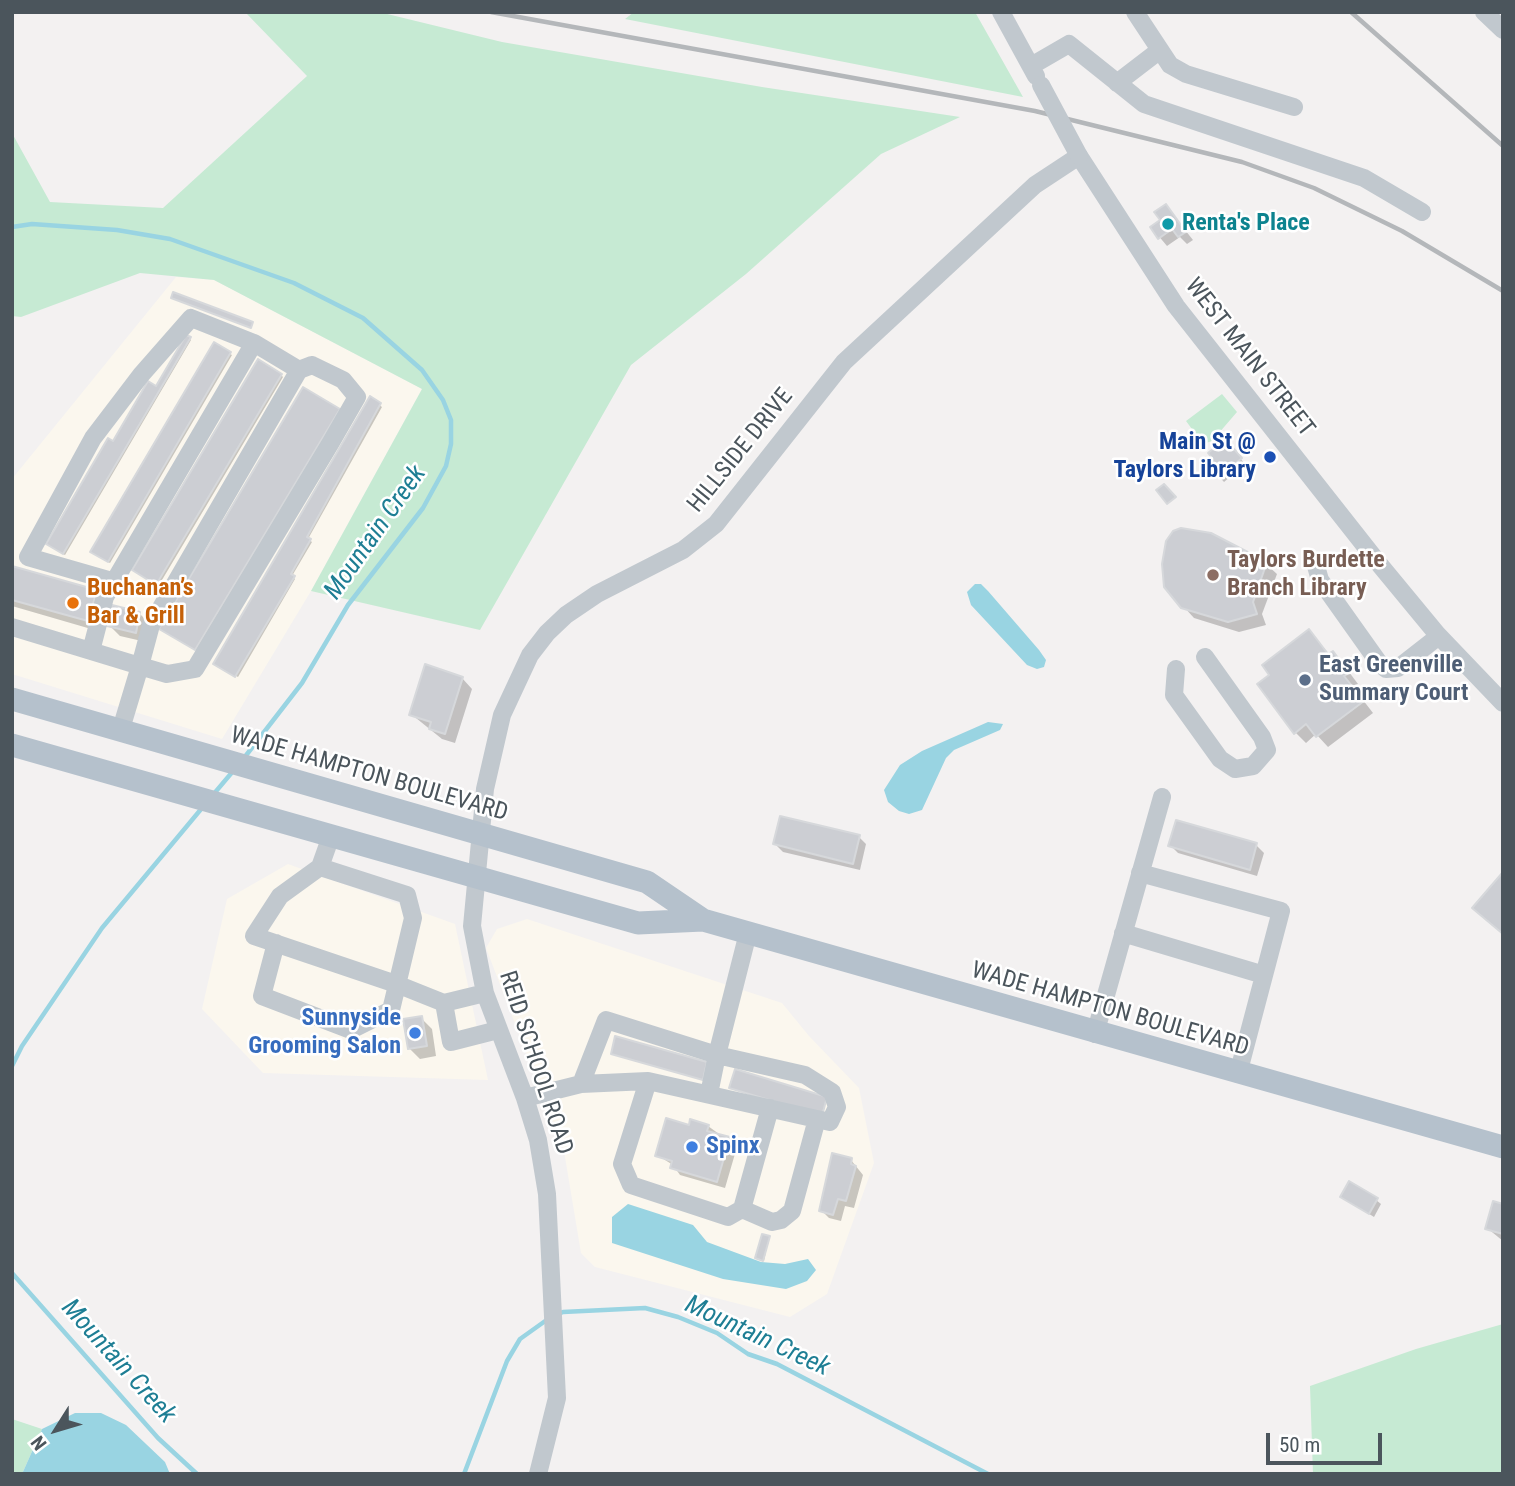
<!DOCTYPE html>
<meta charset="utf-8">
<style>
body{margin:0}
#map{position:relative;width:1515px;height:1486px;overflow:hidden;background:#f3f1f1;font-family:"Roboto Condensed",sans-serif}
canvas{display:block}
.frame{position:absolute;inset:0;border:14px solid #4b555c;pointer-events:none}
.north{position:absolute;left:21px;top:1395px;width:70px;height:70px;-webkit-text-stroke:5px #fff;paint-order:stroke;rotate:233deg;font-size:19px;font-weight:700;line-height:28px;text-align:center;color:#4b555c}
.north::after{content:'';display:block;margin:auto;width:24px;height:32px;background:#4b555c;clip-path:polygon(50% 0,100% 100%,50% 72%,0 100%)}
.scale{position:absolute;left:1266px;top:1433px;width:116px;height:32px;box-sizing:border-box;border:4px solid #4b555c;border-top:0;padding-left:9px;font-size:21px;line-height:24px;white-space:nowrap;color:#4b555c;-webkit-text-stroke:5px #fff;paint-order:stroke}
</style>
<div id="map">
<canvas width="1515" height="1486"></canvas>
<div class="frame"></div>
<div class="north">N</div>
<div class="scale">50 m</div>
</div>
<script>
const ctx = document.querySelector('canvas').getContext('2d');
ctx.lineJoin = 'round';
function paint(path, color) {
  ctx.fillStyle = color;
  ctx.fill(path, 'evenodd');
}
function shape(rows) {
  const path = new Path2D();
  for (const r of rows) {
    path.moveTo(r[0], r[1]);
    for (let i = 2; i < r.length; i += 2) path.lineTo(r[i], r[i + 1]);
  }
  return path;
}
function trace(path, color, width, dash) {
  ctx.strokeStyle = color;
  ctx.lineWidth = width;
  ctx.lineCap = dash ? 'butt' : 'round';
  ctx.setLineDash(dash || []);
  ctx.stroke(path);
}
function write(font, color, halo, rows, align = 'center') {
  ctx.font = font + ' "Roboto Condensed",sans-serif';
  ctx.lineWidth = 5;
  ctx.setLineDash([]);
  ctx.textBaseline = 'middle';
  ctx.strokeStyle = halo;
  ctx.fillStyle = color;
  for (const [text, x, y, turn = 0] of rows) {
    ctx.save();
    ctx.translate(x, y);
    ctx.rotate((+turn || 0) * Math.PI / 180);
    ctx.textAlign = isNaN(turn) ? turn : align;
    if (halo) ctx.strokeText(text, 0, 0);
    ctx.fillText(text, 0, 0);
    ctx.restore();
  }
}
const commercial = shape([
 [176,277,214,280,422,389,311,591,222,739,12,674,12,479],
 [288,864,455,924,488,1080,263,1073,202,1009,227,899],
 [527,919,782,1003,809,1036,859,1088,874,1163,827,1294,790,1317,595,1267,581,1253,564,1151,486,948,497,929]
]);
const green = shape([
 [245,12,379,12,502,42,762,87,960,117,881,154,746,274,631,365,480,630,311,591,422,389,214,280,140,273,21,317,12,316,12,133,50,202,163,208,307,76],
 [634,12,975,12,1023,97,625,19],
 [1222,394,1237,412,1212,441,1203,444,1186,421],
 [1503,1324,1503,1474,1313,1474,1310,1386,1416,1349],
 [12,1419,42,1429,22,1474,12,1474]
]);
const water = shape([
 [975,584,981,584,988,591,1039,650,1046,660,1044,667,1037,669,1027,665,971,605,967,592],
 [988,722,1003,724,1000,730,954,750,946,758,922,810,909,814,899,811,888,802,884,790,900,765,922,751],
 [628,1204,693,1225,707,1242,761,1262,785,1264,808,1259,816,1270,807,1281,786,1289,723,1279,612,1243,612,1217],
 [75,1413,101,1413,126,1425,165,1462,170,1474,22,1474,42,1429]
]);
const shadow = shape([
 [1166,206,1193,240,1187,244,1180,237,1167,246,1152,228,1162,220],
 [190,339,191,340,65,555,50,546,114,443],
 [230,354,232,355,110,563,94,553],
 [281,375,283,377,159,585,136,572],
 [370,399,382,407,308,539,312,542,292,576,295,579,238,677,217,665],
 [339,410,340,412,198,651,163,630],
 [1230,446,1245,464,1224,482,1207,463],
 [1210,535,1266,564,1277,574,1262,614,1266,625,1239,632,1194,618,1183,606],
 [12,568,96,592,106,602,98,631,12,606],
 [140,614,150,624,146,642,120,636,109,625],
 [1309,631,1330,655,1332,654,1343,664,1358,684,1353,687,1373,713,1328,747,1316,734,1306,743,1295,732,1272,675],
 [462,678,472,689,455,743,442,739,411,714],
 [859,837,866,844,860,870,783,852,775,844],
 [1170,845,1256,845,1264,853,1257,876,1178,853],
 [421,1018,432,1029,436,1056,420,1059,410,1049],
 [708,1126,737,1147,725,1188,680,1175,673,1165,657,1155,690,1127],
 [851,1160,863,1175,854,1208,845,1206,841,1221,829,1218,821,1210],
 [1342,1197,1376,1200,1381,1204,1374,1217],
 [1503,1206,1503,1241,1487,1228],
 [769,1238,764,1261,759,1259,757,1258]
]);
const stream = shape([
 [12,227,32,224,117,230,170,239,294,283,363,318,422,370,443,400,451,420,451,444,446,466,423,508,348,605,302,683,244,758],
 [212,796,234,770],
 [12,1066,22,1046,102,928,202,808],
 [12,1273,158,1438,197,1474],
 [556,1315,563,1312,645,1308,678,1317,717,1333,748,1354,777,1364,988,1474],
 [464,1474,507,1361,520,1339,548,1319]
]);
const building = shape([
 [1166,204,1186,232,1178,237,1172,229,1158,239,1150,227,1160,220,1154,212,1166,204],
 [173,292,253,322,251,328,171,298,173,292],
 [186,335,191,337,63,554,46,544,108,438,113,441,148,381,156,386,186,335],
 [214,342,231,352,108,562,90,552,214,342],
 [258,359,282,374,156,585,132,570,258,359],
 [303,387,340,409,195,650,159,629,303,387],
 [370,396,381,403,307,537,311,539,291,574,295,576,235,677,213,664,370,396],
 [1225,439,1242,458,1218,478,1205,463,1212,458,1208,453,1225,439],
 [1164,484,1176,497,1167,504,1156,490,1164,484],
 [1181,528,1211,533,1267,562,1253,602,1257,614,1228,622,1181,608,1164,587,1162,564,1166,541,1173,531,1181,528],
 [12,566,97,590,88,621,12,600,12,566],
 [112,605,140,612,136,633,107,626,112,605],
 [1309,629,1328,654,1333,651,1349,673,1344,676,1364,701,1316,737,1306,724,1294,734,1257,684,1269,675,1262,665,1309,629],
 [425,664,463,677,445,734,429,729,431,722,409,715,425,664],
 [780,816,860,835,853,864,773,844,780,816],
 [1176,820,1257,843,1250,870,1168,846,1176,820],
 [1503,872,1503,934,1472,908,1503,872],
 [422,1016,427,1046,408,1049,403,1019,422,1016],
 [615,1036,707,1062,703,1080,611,1054,615,1036],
 [735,1069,827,1097,822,1116,729,1088,735,1069],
 [666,1118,689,1125,690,1119,709,1125,707,1131,730,1137,717,1182,670,1168,672,1161,655,1156,666,1118],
 [832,1153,852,1158,851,1164,856,1166,846,1201,838,1199,833,1215,819,1211,832,1153],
 [1349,1181,1378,1198,1369,1214,1340,1197,1349,1181],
 [1493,1201,1503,1204,1503,1234,1485,1229,1493,1201],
 [762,1234,770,1236,763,1261,755,1258,762,1234]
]);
const minor = shape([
 [1001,12,1036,76],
 [1135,12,1170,65,1186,74,1294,107],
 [1484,12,1503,30],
 [1031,66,1069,44,1144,104,1364,178,1422,212],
 [1117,83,1160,50],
 [312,365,343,380,357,397,330,444,195,669,167,674,140,666,151,625,299,370,312,365],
 [1316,566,1320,580,1379,663,1386,669,1398,668,1439,636],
 [115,582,28,557,93,438,141,375,191,318,254,343],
 [12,627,140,666,121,729],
 [91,651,105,597,254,343,299,370],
 [1176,669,1174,695,1220,759,1235,769,1253,766,1267,750,1262,737,1205,657],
 [331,836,320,867,280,896,254,936,399,985,444,1003],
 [1140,873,1281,911,1238,1074],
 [1123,933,1264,975],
 [276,943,262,996,351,1030,391,1010,413,918,407,895,320,867],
 [485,993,444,1003,451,1042,498,1030],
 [1095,1034,1162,797],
 [648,1081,622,1164,631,1185,728,1217,742,1209,770,1108],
 [581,1084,648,1081,830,1122,837,1107,832,1092,805,1075,717,1055,709,1094],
 [525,1098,581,1084,606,1020,717,1055,748,933],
 [742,1209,772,1222,781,1220,792,1211,817,1119],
 [538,1474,557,1398,547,1194,538,1140,525,1098,485,993,472,926,485,789,502,715,530,655,547,633,566,615,597,594,683,550,716,524,844,362,1035,185,1079,156,1176,306,1380,565,1437,634,1503,703]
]);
const major = shape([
 [12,699,647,882,703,920,1503,1147],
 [12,745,638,923,703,920]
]);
const rail = shape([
 [491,12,1035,111,1242,162,1314,188,1402,231,1503,291],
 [1351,12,1503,146]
]);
const minorBridge = shape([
 [1041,85,1079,156]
]);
const markers = [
 [1168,224,7,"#0f9aa8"],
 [1270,457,7,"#1a4fb4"],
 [1213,575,7,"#8d6e63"],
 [73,603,7,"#e8710a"],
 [1305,680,7,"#5c6f8a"],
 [415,1033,7,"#3f7fe0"],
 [692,1147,7,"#3f7fe0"]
];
const cultureNames = [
 ["Renta's Place",1182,224]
];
const streetNames = [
 ["WEST MAIN STREET",1249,358,52],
 ["HILLSIDE DRIVE",741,451,-51],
 ["WADE HAMPTON BOULEVARD",369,775,16],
 ["WADE HAMPTON BOULEVARD",1110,1010,16],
 ["REID SCHOOL ROAD",535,1063,72]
];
const transitNames = [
 ["Main St @",1256,443],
 ["Taylors Library",1256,471]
];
const educationNames = [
 ["Taylors Burdette",1227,561],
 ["Branch Library",1227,589]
];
const foodNames = [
 ["Buchanan’s",87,589],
 ["Bar & Grill",87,617]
];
const serviceNames = [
 ["East Greenville",1319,666],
 ["Summary Court",1319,694]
];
const shopNames = [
 ["Sunnyside",401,1019],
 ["Grooming Salon",401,1047],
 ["Spinx",706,1147,"left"]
];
const waterNames = [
 ["Mountain Creek",376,533,-55],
 ["Mountain Creek",757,1337,25],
 ["Mountain Creek",118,1362,48]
];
paint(commercial, '#fbf7ee');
paint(green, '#c6ead3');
paint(water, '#99d4e2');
paint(shadow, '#0003');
trace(stream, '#99d4e2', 4.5);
paint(building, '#ccced3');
trace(building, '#d6d8db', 2);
trace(minor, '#c1c8ce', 18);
trace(major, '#b5c1cc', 23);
trace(rail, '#b4b7ba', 4.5);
trace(minorBridge, '#c1c8ce', 18);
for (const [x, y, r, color] of markers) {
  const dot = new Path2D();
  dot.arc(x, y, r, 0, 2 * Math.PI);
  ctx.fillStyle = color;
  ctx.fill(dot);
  trace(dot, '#fff', 2.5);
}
write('bold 24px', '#0d838f', '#fff', cultureNames, 'left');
write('24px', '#4b555c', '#fff', streetNames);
write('bold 24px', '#164399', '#fff', transitNames, 'right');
write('bold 24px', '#785e54', '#fff', educationNames, 'left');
write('bold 24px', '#c56008', '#fff', foodNames, 'left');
write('bold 24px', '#4e5e75', '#fff', serviceNames, 'left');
write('bold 24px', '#366cbe', '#fff', shopNames, 'right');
write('italic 26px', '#1e7e94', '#fff', waterNames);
</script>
